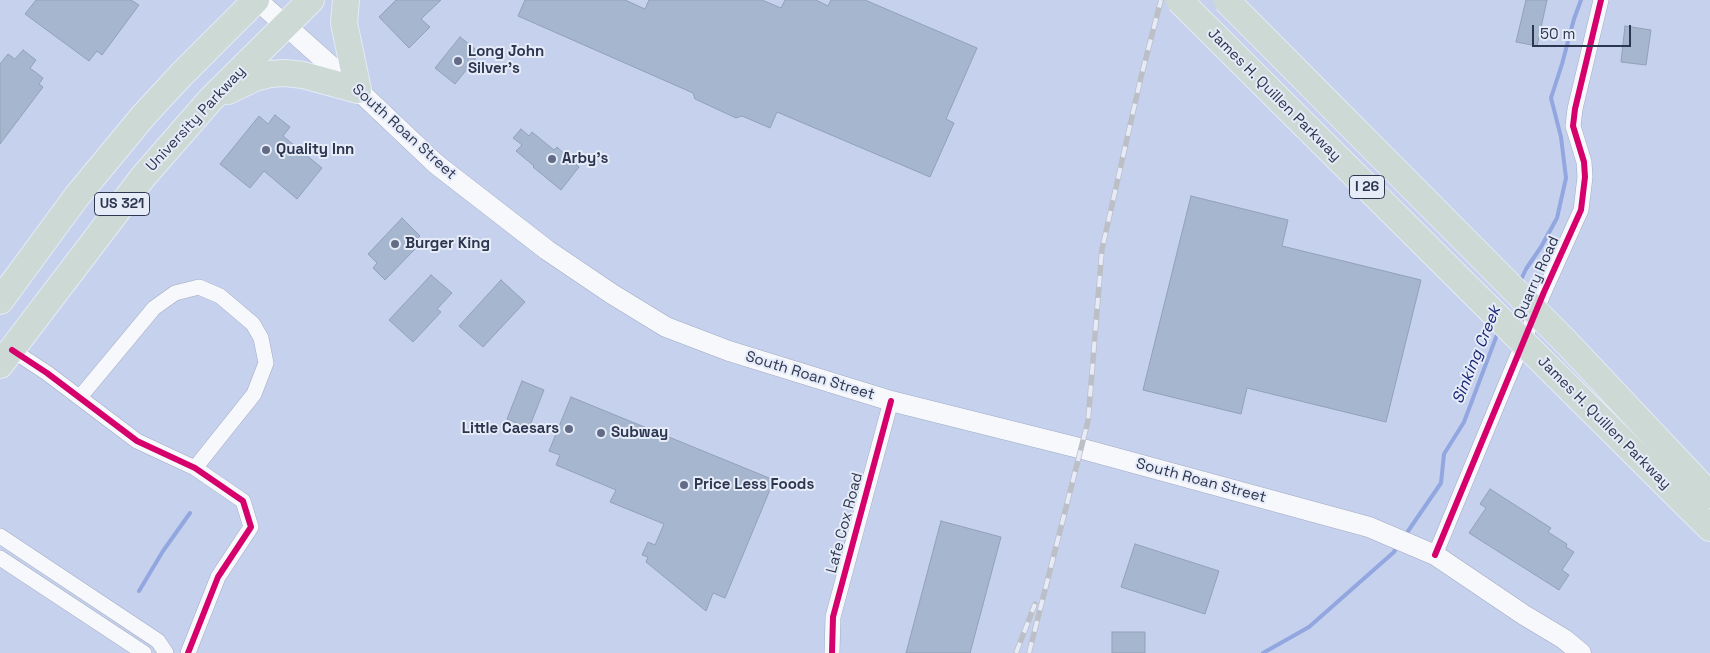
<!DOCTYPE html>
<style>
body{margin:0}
#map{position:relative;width:1710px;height:653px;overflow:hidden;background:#c6d1ed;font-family:"Space Grotesk",sans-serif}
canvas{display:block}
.scale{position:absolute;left:1532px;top:25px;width:99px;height:22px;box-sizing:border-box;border:2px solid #2d3650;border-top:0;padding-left:6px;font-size:15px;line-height:18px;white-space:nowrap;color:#2d3650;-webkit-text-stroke:4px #e6ebf8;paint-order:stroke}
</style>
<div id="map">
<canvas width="1710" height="653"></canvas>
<div class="scale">50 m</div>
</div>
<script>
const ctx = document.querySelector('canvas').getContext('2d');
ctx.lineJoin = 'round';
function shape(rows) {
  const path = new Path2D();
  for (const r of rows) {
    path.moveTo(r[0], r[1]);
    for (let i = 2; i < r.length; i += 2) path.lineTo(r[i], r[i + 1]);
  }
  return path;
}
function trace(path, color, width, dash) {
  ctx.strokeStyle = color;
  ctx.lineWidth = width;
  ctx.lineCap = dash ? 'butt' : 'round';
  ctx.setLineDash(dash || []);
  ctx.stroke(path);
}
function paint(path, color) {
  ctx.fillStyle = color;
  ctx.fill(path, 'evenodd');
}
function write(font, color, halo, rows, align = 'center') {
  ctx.font = font + ' "Space Grotesk",sans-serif';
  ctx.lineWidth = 4;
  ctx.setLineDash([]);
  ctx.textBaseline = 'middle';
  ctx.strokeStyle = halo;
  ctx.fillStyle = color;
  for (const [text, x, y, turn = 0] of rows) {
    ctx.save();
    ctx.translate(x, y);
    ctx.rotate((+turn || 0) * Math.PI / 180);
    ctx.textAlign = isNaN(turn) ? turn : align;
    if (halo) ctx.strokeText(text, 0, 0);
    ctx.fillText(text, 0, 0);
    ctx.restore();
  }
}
const stream = shape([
 [1520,282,1526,269,1541,247,1557,218,1566,178,1561,137,1551,98,1562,64,1574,19,1581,0],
 [1404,537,1441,483,1444,454,1464,422,1498,332],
 [139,591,163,551,190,513],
 [1263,653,1309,627,1394,552,1397,546]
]);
const building = shape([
 [36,0,131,0,139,5,102,55,97,51,89,61,25,14,36,0],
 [396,0,441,0,421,19,430,27,409,48,379,17,396,0],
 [525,0,625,0,645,9,649,0,762,0,781,8,785,0,816,0,828,6,831,0,865,0,977,48,946,119,954,123,930,177,777,112,770,128,742,116,736,118,695,99,693,93,518,16,525,0],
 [1526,0,1547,0,1537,46,1516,42,1526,0],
 [1625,26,1651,30,1646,65,1621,62,1625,26],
 [460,37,480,53,455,84,435,68,460,37],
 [23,50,36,60,30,68,43,78,39,84,43,87,0,144,0,64,8,54,15,59,23,50],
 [275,115,290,127,283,136,322,168,297,199,264,171,250,188,220,164,259,116,268,124,275,115],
 [521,129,529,136,532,132,554,150,557,147,579,167,561,190,533,167,534,166,516,151,522,145,513,138,521,129],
 [1191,196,1288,220,1282,246,1421,280,1386,422,1247,388,1241,414,1143,390,1191,196],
 [402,218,420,236,411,245,415,249,385,280,373,268,377,263,368,254,402,218],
 [431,275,452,293,437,309,441,312,413,342,389,320,431,275],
 [501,280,525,302,483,347,459,326,501,280],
 [522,381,544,390,529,428,507,419,522,381],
 [571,397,774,480,725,598,713,593,706,611,646,562,648,557,642,555,648,542,655,545,664,524,610,502,616,490,556,465,560,455,549,451,571,397],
 [1490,489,1551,528,1548,532,1567,544,1566,547,1574,552,1562,570,1569,575,1559,590,1469,533,1486,508,1480,504,1490,489],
 [941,521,1001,537,970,653,906,653,941,521],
 [1135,544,1219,571,1205,614,1121,587,1135,544],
 [1112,632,1145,632,1145,653,1112,653,1112,632]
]);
const street = shape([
 [12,350,47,373,137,441,195,468,243,501,251,527,218,577,188,653],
 [80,397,154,308,175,293,199,287,220,296,253,324,261,338,266,363,254,394,195,468],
 [0,536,158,641,166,653],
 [1435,555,1544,292,1581,210,1585,177,1584,162,1573,126,1575,109,1601,0],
 [0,558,144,653],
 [832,653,833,617,891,401]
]);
const secondary = shape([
 [257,0,358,90,436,164,547,250,612,294,666,327,729,351,891,401,1079,448,1369,527,1435,555,1524,615,1564,639,1581,653]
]);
const highway = shape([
 [228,91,255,78,270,74,285,73,303,75,358,90,344,23,346,0],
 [0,301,77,196,144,115,181,75,256,0],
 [1565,341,1710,495],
 [0,365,143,177,211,99,311,0],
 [1555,374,1710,528]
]);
const rail = shape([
 [1016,653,1035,604],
 [1029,653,1088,421,1102,249,1141,77,1161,0]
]);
const highwayBridge = shape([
 [1179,0,1555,374],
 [1226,0,1565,341]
]);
const cycleway = shape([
 [12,350,47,373,137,441,195,468,243,501,251,527,218,577,188,653],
 [1435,555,1544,292,1581,210,1585,177,1584,162,1573,126,1575,109,1601,0],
 [832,653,833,617,891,401]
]);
const markers = [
 [458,61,5,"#636c87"],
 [266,150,5,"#636c87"],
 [552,159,5,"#636c87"],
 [395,244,5,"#636c87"],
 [569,429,5,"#636c87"],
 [601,433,5,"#636c87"],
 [684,485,5,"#636c87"]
];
const shields = [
 [1367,187,35],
 [122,204,55]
];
const shieldNames = [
 ["I 26",1367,187],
 ["US 321",122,204]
];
const poiNames = [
 ["Long John",468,52],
 ["Silver's",468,69],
 ["Quality Inn",276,150],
 ["Arby's",562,159],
 ["Burger King",405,244],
 ["Little Caesars",559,429,"right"],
 ["Subway",611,433],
 ["Price Less Foods",694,485]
];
const streetNames = [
 ["James H. Quillen Parkway",1274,95,45],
 ["University Parkway",196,119,-47],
 ["South Roan Street",404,132,42],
 ["Quarry Road",1537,278,-66],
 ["South Roan Street",810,376,17],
 ["James H. Quillen Parkway",1604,423,45],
 ["South Roan Street",1201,481,15],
 ["Lafe Cox Road",845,523,-75]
];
const waterNames = [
 ["Sinking Creek",1477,355,-68]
];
trace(stream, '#92a7df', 4);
paint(building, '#a6b6ce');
trace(building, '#91a1b7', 1);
trace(street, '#a1aac2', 16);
trace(secondary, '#a1aac2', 21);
trace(highway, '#e5eaf7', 28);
trace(street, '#f6f8fc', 15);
trace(secondary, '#f6f8fc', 20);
trace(highway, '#cdd9d4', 26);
trace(rail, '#bdbfc7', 5.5);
trace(rail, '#e6ebf8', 4, [11]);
trace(highwayBridge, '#e5eaf7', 28, []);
trace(highwayBridge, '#cdd9d4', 26);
trace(cycleway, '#d6006c', 6);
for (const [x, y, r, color] of markers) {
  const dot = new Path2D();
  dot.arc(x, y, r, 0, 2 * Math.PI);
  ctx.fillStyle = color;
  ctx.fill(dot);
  trace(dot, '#e6ebf8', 2);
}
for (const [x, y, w] of shields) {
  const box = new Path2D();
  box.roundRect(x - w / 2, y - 11.5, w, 23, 4);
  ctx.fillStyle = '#e6ebf8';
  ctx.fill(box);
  trace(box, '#2d3650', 1);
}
write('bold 14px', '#2d3650', null, shieldNames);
write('bold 15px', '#2d3650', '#e6ebf8', poiNames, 'left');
write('15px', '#2d3650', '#e6ebf8', streetNames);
write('italic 16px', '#162574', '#e6ebf8', waterNames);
</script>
